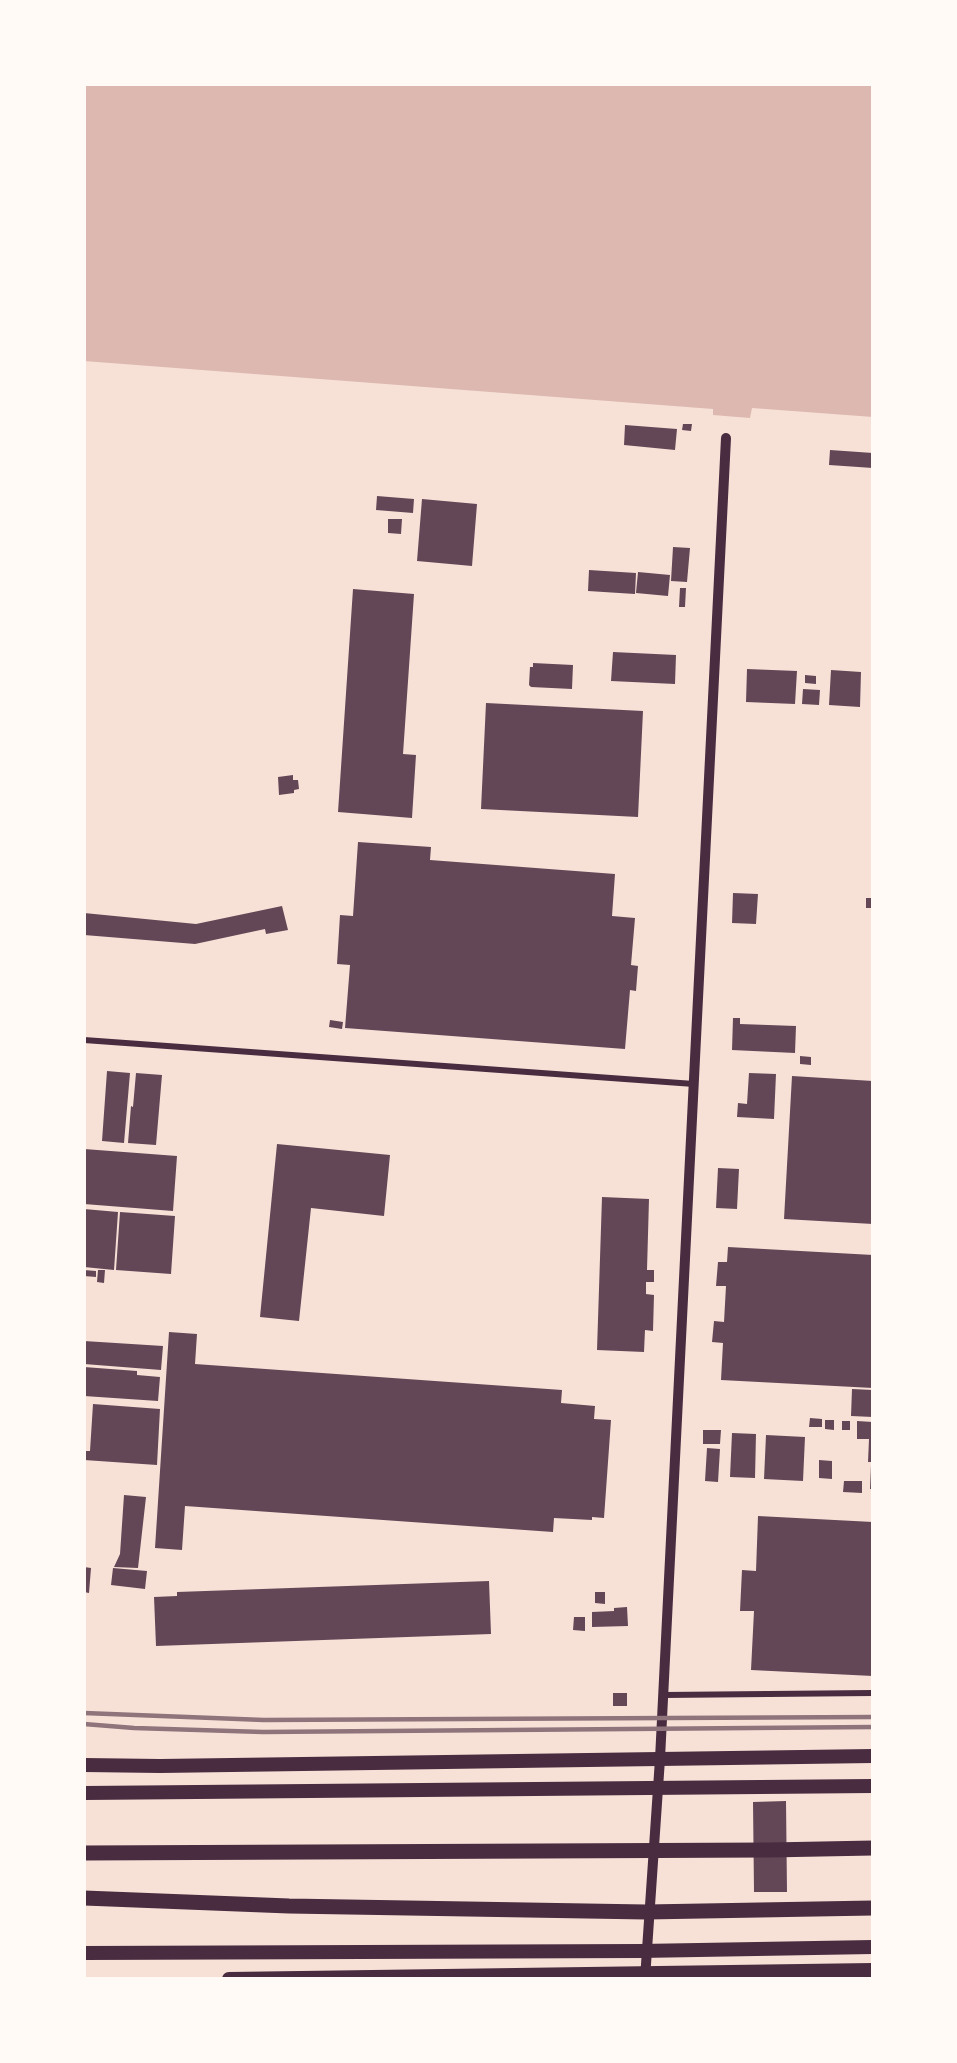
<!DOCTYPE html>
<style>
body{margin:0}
#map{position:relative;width:957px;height:2063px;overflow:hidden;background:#f7e1d7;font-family:"Fira Sans Condensed",sans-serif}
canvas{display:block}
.frame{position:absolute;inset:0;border:86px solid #fffaf5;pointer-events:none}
</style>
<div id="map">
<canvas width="957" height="2063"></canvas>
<div class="frame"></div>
</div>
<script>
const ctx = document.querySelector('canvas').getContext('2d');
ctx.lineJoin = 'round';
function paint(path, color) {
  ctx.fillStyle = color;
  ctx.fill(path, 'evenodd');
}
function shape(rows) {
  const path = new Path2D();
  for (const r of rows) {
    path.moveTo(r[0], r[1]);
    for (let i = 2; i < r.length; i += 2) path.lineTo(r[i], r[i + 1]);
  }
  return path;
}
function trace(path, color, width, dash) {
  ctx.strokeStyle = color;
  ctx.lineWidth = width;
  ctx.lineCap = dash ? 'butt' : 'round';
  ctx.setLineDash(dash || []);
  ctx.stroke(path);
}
const water = shape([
 [84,84,873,84,873,417,752,408,750,418,713,415,713,409,84,361]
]);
const building = shape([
 [683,424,692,424,691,431,682,430],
 [625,425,677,429,675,450,624,445],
 [830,450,873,453,873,468,829,465],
 [377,496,414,499,413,513,376,510],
 [422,499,477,504,472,566,417,561],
 [388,519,402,519,401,534,388,533],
 [673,547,690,548,687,582,671,581],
 [589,570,636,573,635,594,588,591],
 [638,572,670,575,668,596,636,593],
 [680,588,686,588,685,607,679,607],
 [353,589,414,594,403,754,416,755,412,818,338,812],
 [613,652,676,655,675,684,611,681],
 [533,663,573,665,572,689,531,687,529,685,530,667,533,667],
 [747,669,797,671,795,704,746,702],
 [831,670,861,672,860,707,829,705],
 [805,675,816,676,816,684,805,683],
 [803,689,820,690,819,705,802,704],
 [486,703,643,711,638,817,481,809],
 [293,775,293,780,298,780,299,789,294,790,294,793,279,795,278,777],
 [358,842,431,847,430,860,615,874,612,916,635,918,631,965,638,966,636,991,630,990,625,1049,345,1028,350,965,337,964,340,915,353,916],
 [733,893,758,894,756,924,732,923],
 [866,898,873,898,873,908,866,908],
 [282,906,288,930,266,934,265,929,195,944,84,935,84,913,196,924],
 [733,1018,740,1018,740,1024,796,1026,795,1053,732,1050],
 [330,1020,343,1022,342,1029,329,1027],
 [800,1056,811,1057,811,1065,800,1064],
 [107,1071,130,1073,124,1143,102,1141],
 [136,1073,162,1075,156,1145,128,1143,131,1106,133,1107],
 [749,1073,776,1074,774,1119,737,1117,738,1103,747,1104],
 [792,1076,873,1081,873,1224,784,1219],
 [277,1144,390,1155,384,1216,311,1208,299,1321,260,1317],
 [84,1149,177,1156,173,1211,84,1204],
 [718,1168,739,1169,737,1209,716,1208],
 [602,1197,649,1199,647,1270,654,1270,654,1282,646,1282,646,1294,654,1295,653,1331,645,1330,644,1352,597,1350],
 [84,1209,118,1212,114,1270,84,1267],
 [120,1212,175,1216,171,1274,116,1270],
 [728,1247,873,1255,873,1388,721,1380,723,1343,712,1342,714,1321,724,1322,726,1286,716,1286,718,1262,727,1262],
 [84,1270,96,1271,96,1277,84,1276],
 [98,1270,105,1270,104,1283,97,1282],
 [169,1332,197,1334,195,1364,562,1390,561,1403,595,1406,594,1419,611,1420,604,1518,592,1517,592,1520,554,1518,553,1532,185,1506,182,1550,155,1548],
 [84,1341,163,1346,161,1370,84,1364],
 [84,1367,137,1371,137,1375,160,1377,158,1401,84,1396],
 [852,1389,873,1390,873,1417,851,1416],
 [93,1404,160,1409,157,1465,84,1460,84,1451,90,1451],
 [810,1418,822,1419,822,1427,809,1427],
 [825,1420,834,1420,834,1430,825,1429],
 [842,1421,850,1421,850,1430,842,1430],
 [857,1421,873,1422,873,1462,868,1462,869,1439,857,1439],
 [703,1430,721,1430,720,1444,703,1444],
 [732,1433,756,1434,755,1478,730,1477],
 [766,1435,805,1437,803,1481,764,1479],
 [707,1448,720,1449,718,1482,705,1481],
 [819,1460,832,1461,832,1479,819,1478],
 [871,1465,873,1465,873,1489,870,1489],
 [844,1481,862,1481,862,1493,843,1492],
 [124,1495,146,1497,138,1568,114,1567,120,1554],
 [758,1516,873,1522,873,1676,751,1670,754,1611,740,1611,742,1570,756,1571],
 [84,1567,91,1568,89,1593,84,1592],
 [113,1568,147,1571,145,1589,111,1585],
 [489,1581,491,1634,156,1646,154,1597,177,1596,177,1592],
 [595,1592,605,1592,605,1604,595,1603],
 [627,1607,628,1626,592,1627,592,1612,614,1611,614,1608],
 [574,1617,585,1617,585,1631,573,1630],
 [613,1693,627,1693,627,1706,613,1706],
 [786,1801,787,1892,754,1892,753,1802]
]);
const minor = shape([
 [84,1040,694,1084],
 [663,1695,873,1693]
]);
const tertiary = shape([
 [645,1979,660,1759,726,438]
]);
const trunk = shape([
 [84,1765,160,1766,873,1756],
 [84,1793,873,1786],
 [84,1953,640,1951,873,1947],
 [229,1979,873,1970]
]);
const motorway = shape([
 [84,1853,769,1850,873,1848],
 [84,1898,289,1906,646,1912,873,1908]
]);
const rail = shape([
 [84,1713,264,1720,873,1717],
 [84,1724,134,1728,263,1732,873,1727]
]);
paint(water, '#dcb8b0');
paint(building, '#644757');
trace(minor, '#4a2c40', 6);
trace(tertiary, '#4a2c40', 10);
trace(trunk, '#4a2c40', 14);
trace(motorway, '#4a2c40', 15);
trace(rail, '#8f747c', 4.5);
</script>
